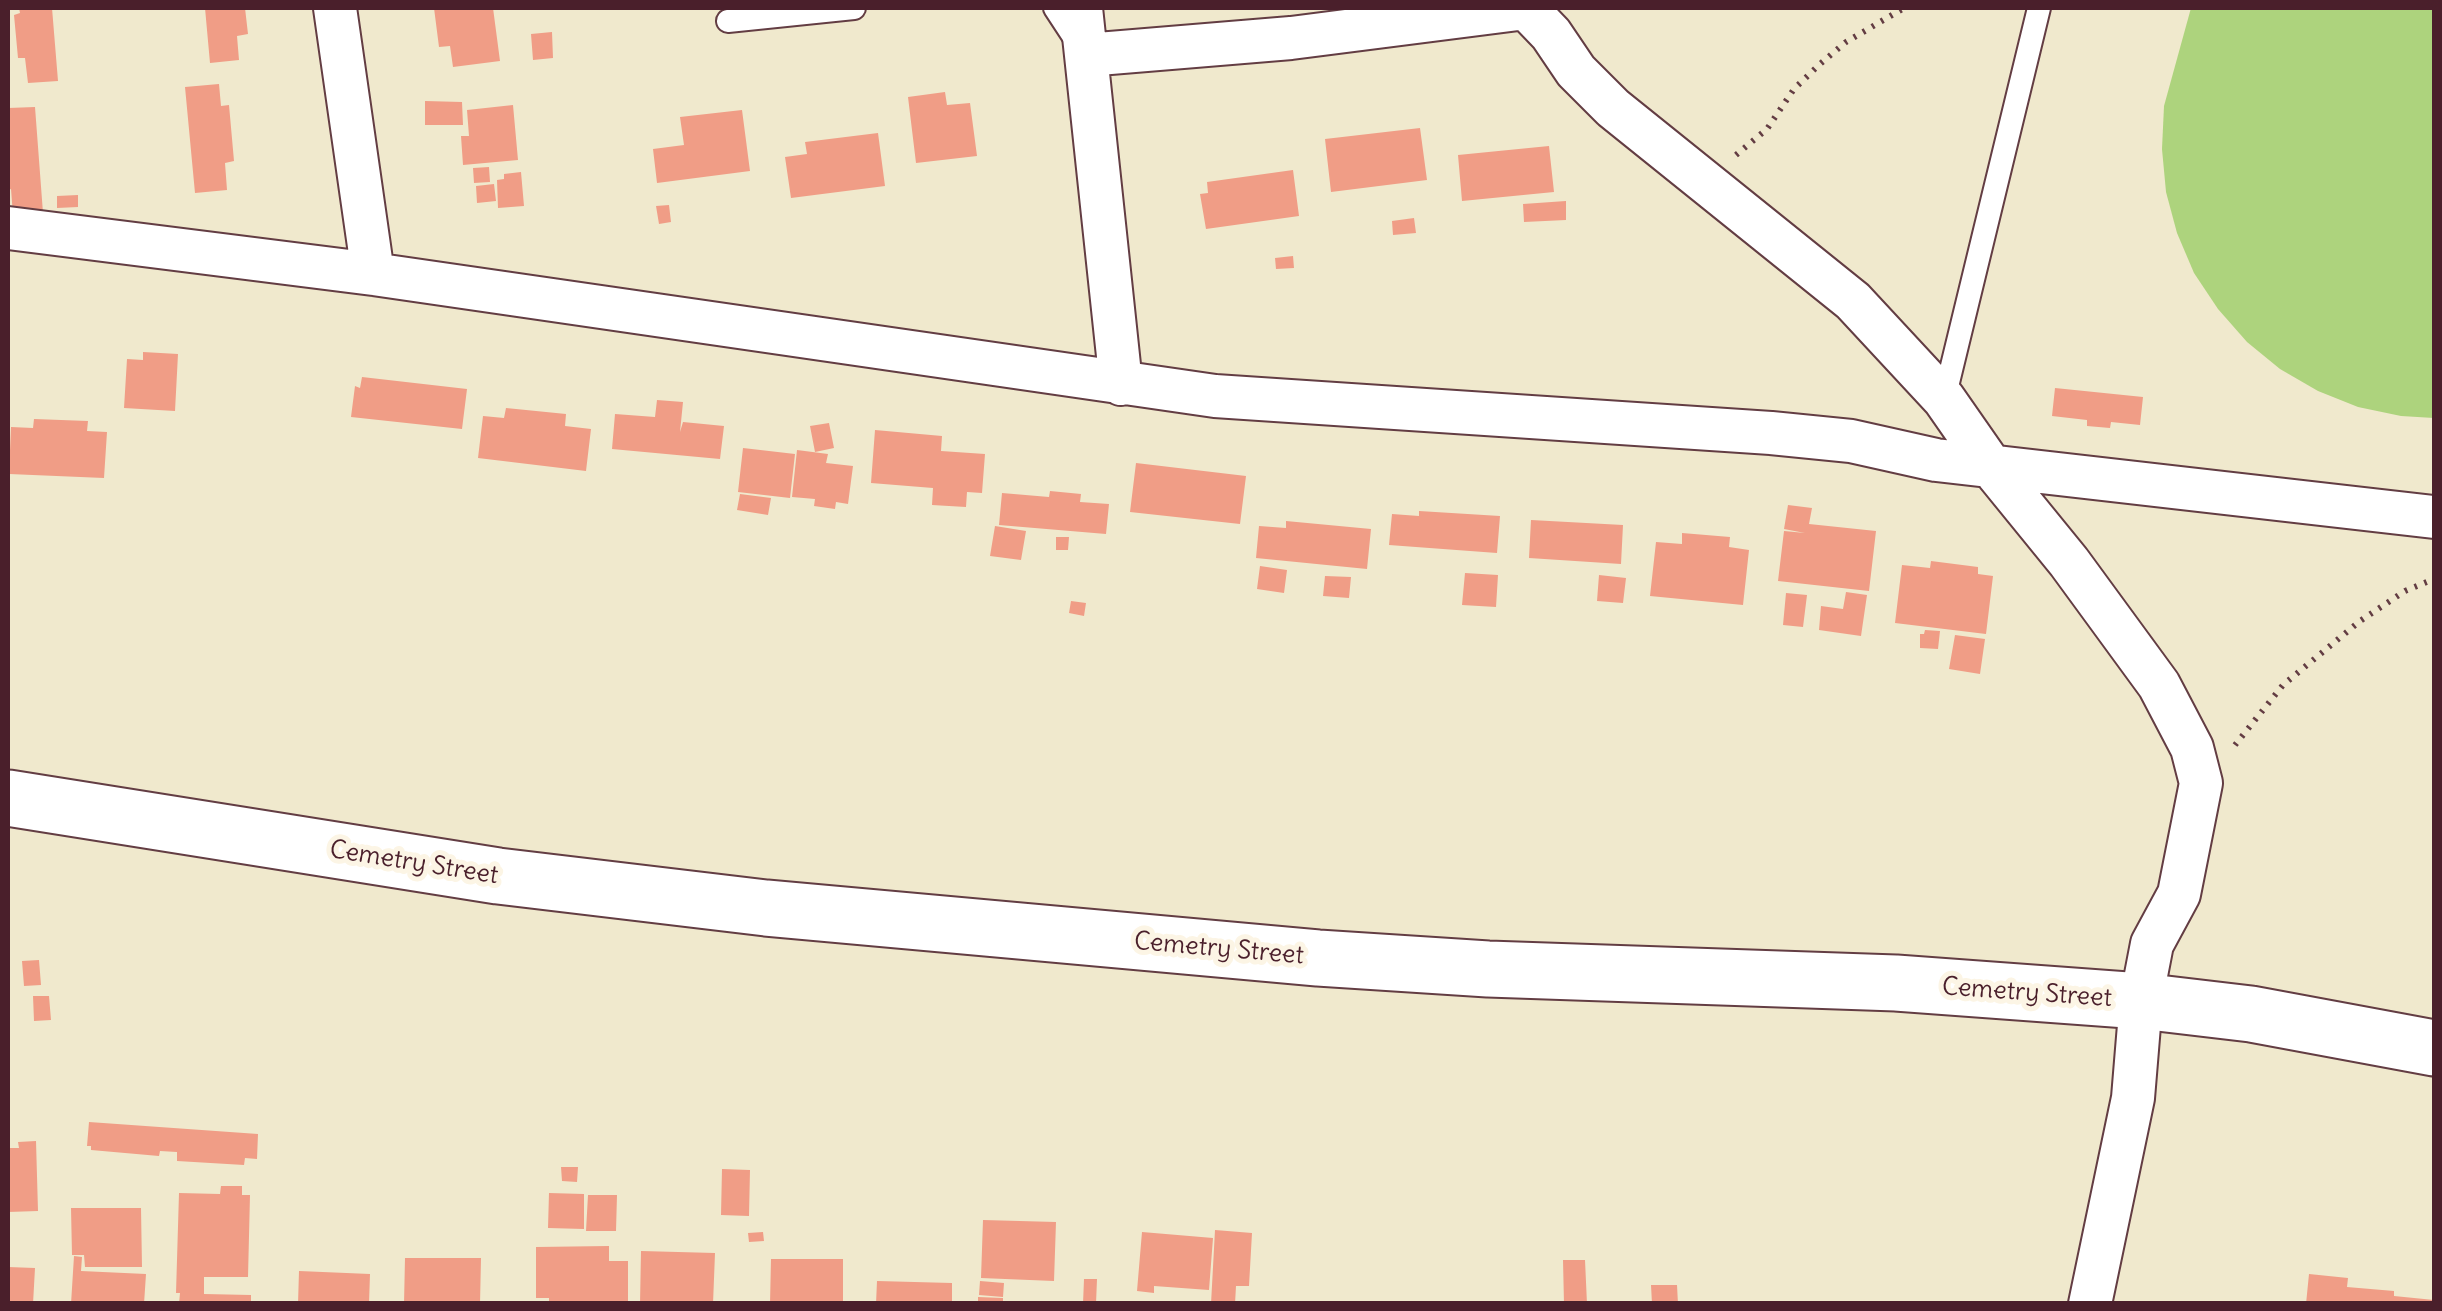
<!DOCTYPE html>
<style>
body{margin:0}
#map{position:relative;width:2442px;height:1311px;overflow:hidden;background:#f0e9cd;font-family:Delius,sans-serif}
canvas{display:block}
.frame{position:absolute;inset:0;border:10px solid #4a1f2b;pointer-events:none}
</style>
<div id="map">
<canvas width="2442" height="1311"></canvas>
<div class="frame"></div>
</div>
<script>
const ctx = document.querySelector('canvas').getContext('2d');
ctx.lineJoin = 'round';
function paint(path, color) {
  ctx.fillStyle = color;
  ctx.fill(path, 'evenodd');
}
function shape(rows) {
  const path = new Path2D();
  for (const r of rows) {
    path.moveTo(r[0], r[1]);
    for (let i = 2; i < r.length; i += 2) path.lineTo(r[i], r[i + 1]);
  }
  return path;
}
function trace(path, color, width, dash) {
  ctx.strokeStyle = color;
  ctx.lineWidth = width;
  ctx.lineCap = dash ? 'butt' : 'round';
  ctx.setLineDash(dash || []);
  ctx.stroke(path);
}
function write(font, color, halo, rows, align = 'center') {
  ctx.font = font + ' Delius,sans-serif';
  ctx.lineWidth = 10;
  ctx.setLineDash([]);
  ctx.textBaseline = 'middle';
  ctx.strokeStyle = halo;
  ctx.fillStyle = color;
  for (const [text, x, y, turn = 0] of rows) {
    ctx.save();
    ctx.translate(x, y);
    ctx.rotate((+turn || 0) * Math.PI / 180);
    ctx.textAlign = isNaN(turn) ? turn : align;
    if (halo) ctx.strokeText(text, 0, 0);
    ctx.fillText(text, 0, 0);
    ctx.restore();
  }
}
const green = shape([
 [2191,8,2434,8,2434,418,2401,416,2358,407,2318,391,2280,369,2247,342,2218,309,2194,273,2177,233,2166,192,2162,149,2164,106]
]);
const building = shape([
 [19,8,52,8,58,81,28,83,25,58,18,58,14,15,20,13],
 [205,8,245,8,248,34,237,36,239,60,210,63],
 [434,8,493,8,500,61,453,67,450,46,439,47],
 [552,32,553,58,533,60,531,34],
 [219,84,221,106,229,105,234,161,225,163,227,190,195,193,185,87],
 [945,92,947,105,970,103,977,156,916,163,908,97],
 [425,101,462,102,463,125,425,125],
 [513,105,518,160,463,165,461,136,469,136,467,110],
 [35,107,43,213,13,215,11,189,8,190,8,108],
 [742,110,750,171,657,183,653,149,684,145,680,117],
 [1420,128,1427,180,1331,192,1325,139],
 [878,133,885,186,791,198,785,157,807,154,805,142],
 [1549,146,1554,192,1462,201,1458,155],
 [489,167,490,182,474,183,473,168],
 [1293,170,1299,216,1206,229,1200,194,1208,193,1207,182],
 [521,172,524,206,498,208,497,180,504,179,504,174],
 [494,184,496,201,477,203,476,186],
 [78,195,78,207,57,208,57,196],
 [1566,201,1566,220,1524,222,1523,204],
 [669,205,671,222,659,224,656,206],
 [1414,218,1416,233,1393,235,1392,221],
 [1293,256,1294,268,1276,269,1275,258],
 [143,352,178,354,175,411,124,408,127,359,143,360],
 [362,377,467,389,462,429,351,417,355,386,360,388],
 [2055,388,2143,397,2140,425,2111,422,2110,428,2087,426,2087,420,2052,416],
 [657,400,683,402,680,432,683,422,724,426,720,459,612,449,615,414,655,417],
 [506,408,566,414,565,426,591,429,586,471,478,458,483,416,504,418],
 [34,419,88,421,87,431,107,432,104,478,9,474,11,427,33,428],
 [829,423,834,448,815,452,810,426],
 [875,430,942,436,941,451,985,454,982,493,967,492,966,507,932,505,933,488,871,483],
 [743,448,795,454,790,498,738,492],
 [797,450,828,454,826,463,853,466,848,504,836,502,835,509,814,506,815,499,792,497],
 [1136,463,1246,476,1240,524,1130,512],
 [1050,491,1081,494,1080,502,1109,504,1106,534,999,525,1002,493,1049,497],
 [740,494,771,498,768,515,737,510],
 [1788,505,1812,508,1809,524,1876,531,1869,591,1778,581,1784,531,1805,533,1784,529],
 [1419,511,1500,516,1497,553,1389,545,1392,514,1419,516],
 [1531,520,1623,525,1621,564,1529,558],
 [1286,521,1371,529,1367,569,1256,558,1259,526,1286,528],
 [995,526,1026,531,1021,560,990,556],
 [1682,533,1730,537,1729,547,1749,550,1743,605,1650,596,1656,542,1682,544],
 [1056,537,1069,537,1068,550,1056,550],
 [1931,561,1978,567,1978,574,1993,576,1986,634,1895,623,1902,565,1930,568],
 [1260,566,1287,570,1284,593,1257,589],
 [1465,573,1498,575,1496,607,1462,605],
 [1599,575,1626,578,1623,603,1597,601],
 [1325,576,1351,577,1349,598,1323,596],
 [1846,592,1867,595,1861,636,1819,630,1821,606,1843,609],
 [1786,593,1807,595,1803,627,1783,625],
 [1071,601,1086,603,1084,616,1069,613],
 [1925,630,1940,631,1938,649,1920,648,1920,634,1924,634],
 [1955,635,1985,639,1980,674,1949,669],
 [39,960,41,985,24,986,22,961],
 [33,996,49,996,51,1020,34,1021],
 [89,1122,258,1134,257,1159,245,1158,244,1165,177,1161,177,1152,160,1151,159,1156,91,1150,91,1146,87,1146],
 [36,1141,38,1211,8,1212,8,1148,19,1148,18,1142],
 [561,1167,578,1167,577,1182,562,1181],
 [722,1169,750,1170,749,1216,721,1215],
 [221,1186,242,1186,242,1195,250,1195,248,1277,204,1277,204,1294,251,1295,251,1304,179,1304,180,1293,176,1293,179,1193,220,1194],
 [549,1193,584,1194,584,1229,548,1228],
 [588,1195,617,1195,616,1231,586,1231],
 [71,1208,141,1208,142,1267,85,1267,84,1255,72,1255],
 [983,1220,1056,1222,1054,1281,981,1278],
 [1215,1230,1252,1233,1249,1286,1236,1286,1235,1304,1211,1304],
 [763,1232,764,1241,749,1242,748,1233],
 [1142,1232,1213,1238,1209,1290,1154,1286,1154,1293,1137,1291],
 [609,1246,609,1261,628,1261,628,1304,549,1304,549,1298,536,1298,536,1247],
 [641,1251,715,1253,713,1304,640,1304],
 [74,1256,82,1257,81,1271,146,1274,144,1304,71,1304],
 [405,1258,481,1258,480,1304,404,1304],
 [771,1259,843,1259,843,1304,770,1304],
 [1563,1260,1585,1260,1587,1304,1564,1304],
 [8,1267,35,1268,33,1304,8,1304],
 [299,1271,370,1274,369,1304,298,1304],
 [2309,1274,2348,1278,2347,1287,2394,1291,2394,1296,2434,1300,2434,1304,2306,1304],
 [1084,1279,1097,1279,1096,1304,1083,1304],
 [877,1281,952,1283,952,1304,876,1304],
 [980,1281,1004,1283,1003,1297,979,1295],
 [1651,1285,1677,1285,1678,1304,1652,1304],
 [978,1297,1003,1298,1003,1304,978,1304]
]);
const path = shape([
 [1736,155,1767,129,1794,89,1820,64,1846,42,1904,8],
 [2235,745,2283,685,2360,621,2405,591,2434,579]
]);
const service = shape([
 [1055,8,1076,40],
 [728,21,854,8],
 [1944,399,2039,8]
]);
const minor = shape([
 [335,8,373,274],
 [1081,8,1121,384],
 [1086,55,1291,38,1526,8,1551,34,1576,71,1613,108,1853,301,1944,399,1990,465,2069,562,2159,685,2192,748,2201,783,2179,894,2152,944,2141,1001,2133,1098,2090,1304],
 [8,228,373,274,1215,396,1771,433,1851,441,1936,460,2434,517]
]);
const tertiary = shape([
 [8,798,498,876,766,908,1318,958,1488,969,1896,983,2141,1001,2251,1014,2434,1048]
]);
const streetNames = [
 ["Cemetry Street",414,863,9],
 ["Cemetry Street",1219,949,5],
 ["Cemetry Street",2027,993,4]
];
paint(green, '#add37d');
paint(building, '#f09d86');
trace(service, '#633d43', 26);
trace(minor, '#633d43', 46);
trace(tertiary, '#633d43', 59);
trace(path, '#633d43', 6, [2.5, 8]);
trace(service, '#fff', 22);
trace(minor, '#fff', 42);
trace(tertiary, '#fff', 55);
write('25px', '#4a1f2b', '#fcf5e5', streetNames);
</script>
